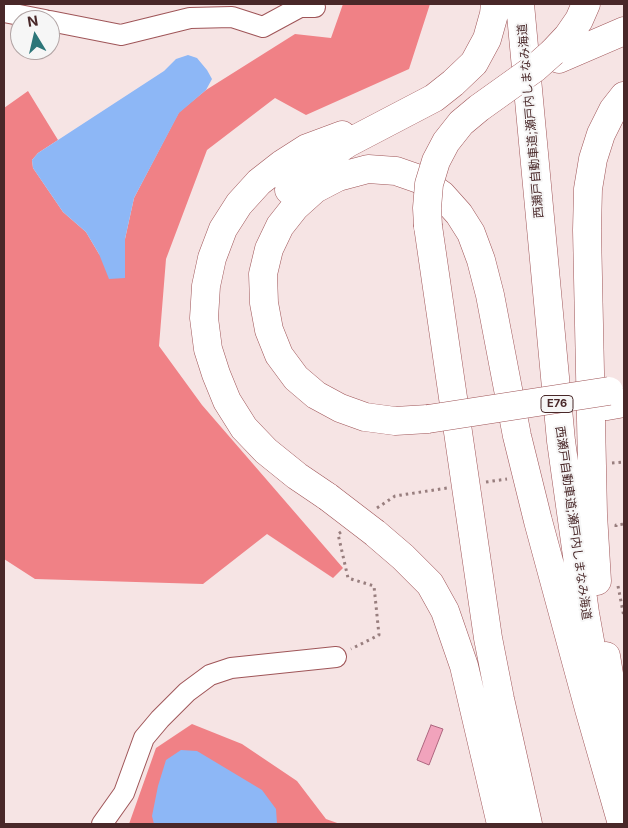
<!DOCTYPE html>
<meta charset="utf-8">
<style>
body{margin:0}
#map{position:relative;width:628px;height:828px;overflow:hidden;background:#f6e4e4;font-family:Inter,sans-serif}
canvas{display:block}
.frame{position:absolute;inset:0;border:5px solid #492829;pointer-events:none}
.north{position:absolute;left:10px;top:10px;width:50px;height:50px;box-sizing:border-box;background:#f6f6f6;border:1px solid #b1a4a4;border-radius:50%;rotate:351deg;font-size:14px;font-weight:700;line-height:20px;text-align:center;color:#492829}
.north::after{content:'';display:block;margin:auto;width:18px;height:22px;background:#2d7679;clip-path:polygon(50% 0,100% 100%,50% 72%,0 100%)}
</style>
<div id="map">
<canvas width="628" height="828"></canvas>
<div class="frame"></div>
<div class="north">N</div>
</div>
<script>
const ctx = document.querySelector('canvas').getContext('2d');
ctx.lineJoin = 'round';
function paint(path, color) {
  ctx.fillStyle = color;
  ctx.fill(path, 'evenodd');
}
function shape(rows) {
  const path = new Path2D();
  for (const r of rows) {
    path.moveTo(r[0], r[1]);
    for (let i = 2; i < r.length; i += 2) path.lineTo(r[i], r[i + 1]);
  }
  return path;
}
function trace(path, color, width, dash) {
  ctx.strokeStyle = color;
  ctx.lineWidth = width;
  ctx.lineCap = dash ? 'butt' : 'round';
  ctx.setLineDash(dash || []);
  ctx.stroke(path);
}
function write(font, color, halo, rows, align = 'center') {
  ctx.font = font + ' Inter,"Noto Sans JP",sans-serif';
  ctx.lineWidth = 4;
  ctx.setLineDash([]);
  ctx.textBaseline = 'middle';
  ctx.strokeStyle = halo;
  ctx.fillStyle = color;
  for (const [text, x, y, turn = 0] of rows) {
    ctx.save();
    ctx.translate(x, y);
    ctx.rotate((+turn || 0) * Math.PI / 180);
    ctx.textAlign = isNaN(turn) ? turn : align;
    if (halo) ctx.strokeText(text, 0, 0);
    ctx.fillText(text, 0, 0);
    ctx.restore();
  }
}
const forest = shape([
 [343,4,430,4,409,69,306,115,275,98,207,150,166,259,159,346,202,405,343,568,333,578,267,534,203,584,35,579,4,559,4,108,28,91,58,140,38,153,32,160,33,168,63,212,86,232,99,254,125,278,125,239,134,198,179,112,206,90,295,34,331,38],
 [192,724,242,744,297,781,326,819,340,824,129,824,156,748]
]);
const water = shape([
 [188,55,197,58,207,70,212,79,206,90,179,113,134,198,125,239,125,278,109,279,99,254,86,232,63,212,33,168,32,160,38,153,58,140,164,71,176,59],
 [181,750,197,751,262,790,276,809,277,824,154,824,152,816,158,786,166,760]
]);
const building = shape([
 [431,725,443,729,429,765,417,760,431,725]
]);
const path = shape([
 [612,463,624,462],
 [486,482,507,479],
 [377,508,395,496,447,488],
 [616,527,616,525,624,524],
 [341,532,338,534,348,578,374,586,379,635,351,649],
 [618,586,624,617]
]);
const minor = shape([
 [4,12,45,20],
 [50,21,121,35,190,18,232,17,263,27,300,7,315,7],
 [102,824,124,793,144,738,160,719,187,692,210,675,231,668,336,657]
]);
const highway = shape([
 [520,4,561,441,585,613,597,680],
 [553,52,568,36,579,20,586,4],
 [559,59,624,31],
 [289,190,324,159,348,143,434,98,453,83,474,63,487,39,494,14,495,4],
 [428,226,488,638,500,699,528,824],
 [607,406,624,403],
 [428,419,395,421,365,417,340,408,316,395,296,378,279,355,269,330,264,303,263,274,269,249,280,226,295,207,315,189,338,177,368,169,396,171,419,179,442,195,459,214,471,233,481,260,490,295,517,436,538,521,589,709,622,824],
 [328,497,297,476,266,451,244,428,227,401,216,374,208,349,204,318,206,286,212,258,223,229,239,204,259,182,282,164,307,148,342,135],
 [375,533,403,557,430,584,445,611,464,666,501,824],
 [597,581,593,514,587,230,588,189,593,159,601,134,613,110,624,96],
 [606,656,624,763]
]);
const highwayBridge = shape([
 [428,226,427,208,429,184,436,161,446,142,461,123,479,108,535,68,553,52],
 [428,419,609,391],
 [328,497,375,533]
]);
const shields = [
 [557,404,32]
];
const shieldNames = [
 ["E76",557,404]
];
const streetNames = [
 ["西瀬戸自動車道;瀬戸内しまなみ海道",531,121,-95],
 ["西瀬戸自動車道;瀬戸内しまなみ海道",573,523,82]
];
paint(forest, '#f08186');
paint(water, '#8db7f6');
paint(building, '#f1a3bc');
trace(building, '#ad657e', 1);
trace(minor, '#9f5558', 22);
trace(highway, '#9f5558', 29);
trace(path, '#987e7e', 3, [2.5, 4]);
trace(minor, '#fff', 20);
trace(highway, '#fff', 28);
trace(highwayBridge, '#9f5558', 29, []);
trace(highwayBridge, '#fff', 28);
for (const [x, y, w] of shields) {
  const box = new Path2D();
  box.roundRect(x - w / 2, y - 8.5, w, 17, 4);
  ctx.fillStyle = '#f6f6f6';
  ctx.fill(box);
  trace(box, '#492829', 1);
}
write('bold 11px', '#492829', null, shieldNames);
write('12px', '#492829', '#f6f6f6', streetNames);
</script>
